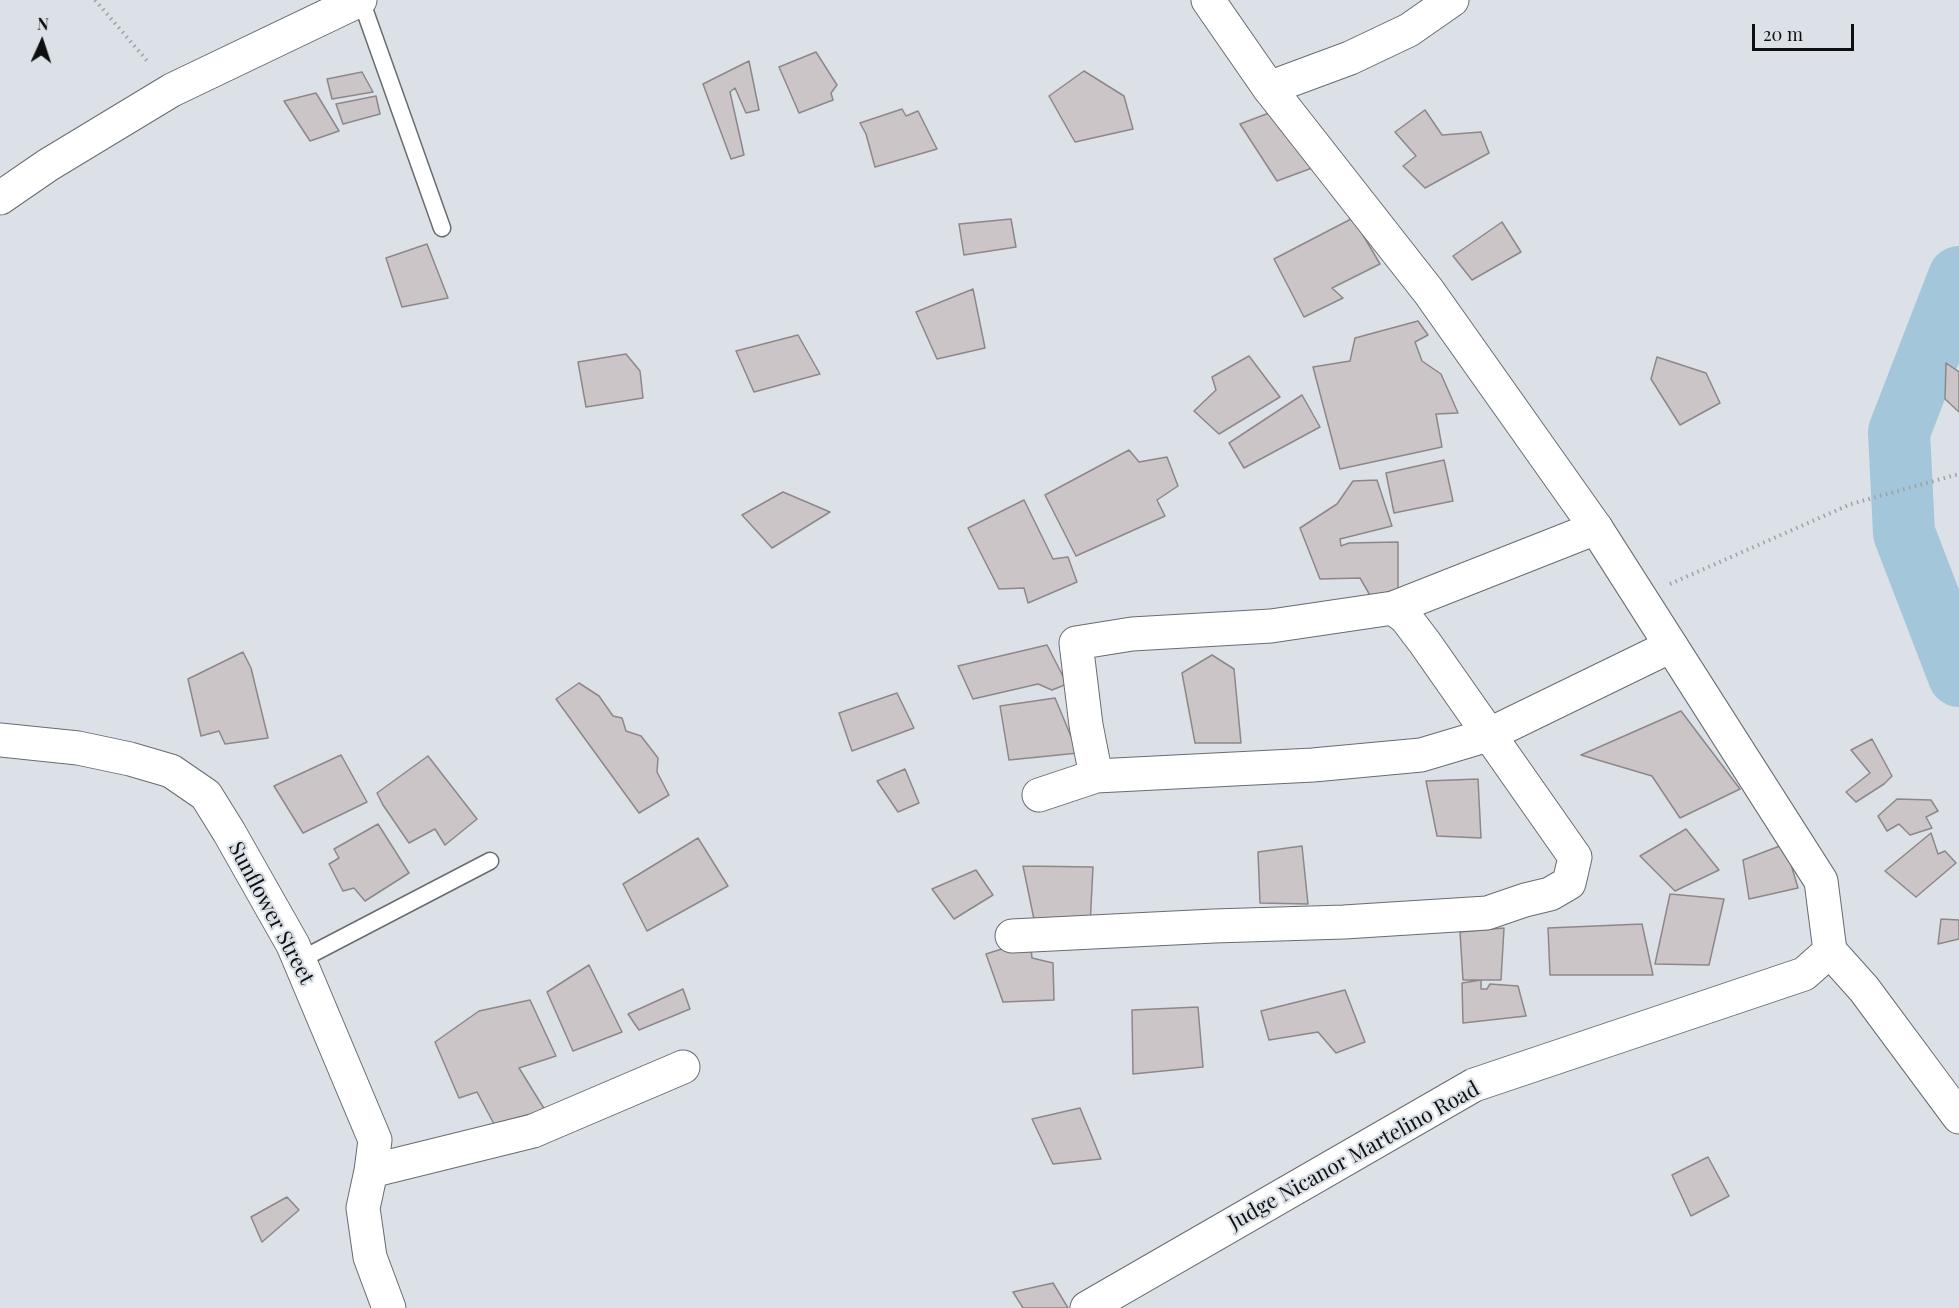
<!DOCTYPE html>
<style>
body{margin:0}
#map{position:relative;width:1959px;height:1308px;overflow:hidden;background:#dbe1e6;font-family:"Playfair Display",serif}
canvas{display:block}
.north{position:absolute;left:12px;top:12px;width:60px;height:60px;-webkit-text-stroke:4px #dbe1e6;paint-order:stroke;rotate:3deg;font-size:16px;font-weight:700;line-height:24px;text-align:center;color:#0d0f10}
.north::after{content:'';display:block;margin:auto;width:21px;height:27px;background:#0d0f10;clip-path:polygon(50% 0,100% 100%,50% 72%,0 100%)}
.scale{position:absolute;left:1752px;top:24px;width:102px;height:27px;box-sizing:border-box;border:3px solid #0d0f10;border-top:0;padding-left:8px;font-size:18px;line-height:21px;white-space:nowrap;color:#0d0f10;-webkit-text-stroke:4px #dbe1e6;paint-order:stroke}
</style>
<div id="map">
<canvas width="1959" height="1308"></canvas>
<div class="north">N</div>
<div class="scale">20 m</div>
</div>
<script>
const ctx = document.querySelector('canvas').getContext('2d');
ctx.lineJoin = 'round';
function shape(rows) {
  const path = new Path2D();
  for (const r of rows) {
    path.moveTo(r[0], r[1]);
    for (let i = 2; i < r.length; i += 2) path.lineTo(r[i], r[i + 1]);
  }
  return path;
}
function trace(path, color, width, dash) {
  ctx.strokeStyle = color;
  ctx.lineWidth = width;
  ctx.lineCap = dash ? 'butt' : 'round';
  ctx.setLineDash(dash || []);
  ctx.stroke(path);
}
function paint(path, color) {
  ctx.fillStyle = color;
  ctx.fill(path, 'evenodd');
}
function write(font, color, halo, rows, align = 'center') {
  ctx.font = font + ' "Playfair Display",serif';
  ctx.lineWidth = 4.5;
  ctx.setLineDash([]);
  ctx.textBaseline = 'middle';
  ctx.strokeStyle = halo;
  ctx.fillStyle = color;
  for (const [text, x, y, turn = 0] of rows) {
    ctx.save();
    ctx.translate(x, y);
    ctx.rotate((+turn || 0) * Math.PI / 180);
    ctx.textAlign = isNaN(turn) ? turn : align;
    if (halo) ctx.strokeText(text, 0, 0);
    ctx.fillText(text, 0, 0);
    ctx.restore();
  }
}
const river = shape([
 [1959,277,1899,432,1904,533,1959,676]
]);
const building = shape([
 [816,52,837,85,831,93,833,100,799,113,779,67,816,52],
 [749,61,759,110,746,113,735,88,730,92,744,155,731,159,703,84,749,61],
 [1084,71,1124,96,1133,129,1075,142,1049,96,1084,71],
 [362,72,373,92,332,99,327,79,362,72],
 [316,93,339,131,310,141,284,101,316,93],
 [376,96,380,114,343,124,336,104,376,96],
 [902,109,906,116,918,111,937,149,875,167,866,134,860,123,902,109],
 [1277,110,1312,168,1277,181,1240,124,1277,110],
 [1425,110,1442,135,1481,132,1489,153,1425,188,1403,166,1416,156,1395,132,1425,110],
 [1353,218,1380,264,1332,288,1343,298,1304,317,1274,259,1353,218],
 [1011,219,1016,247,964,255,959,224,1011,219],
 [1502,222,1521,252,1472,280,1453,256,1502,222],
 [427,244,448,298,402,307,386,258,427,244],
 [973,289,985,348,937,359,916,312,973,289],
 [1418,321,1428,335,1415,342,1422,361,1441,374,1458,413,1436,414,1442,447,1340,469,1313,367,1350,361,1355,338,1418,321],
 [798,335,820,374,754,392,736,351,798,335],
 [626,354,640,371,643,398,586,407,578,362,626,354],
 [1249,356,1280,397,1219,434,1194,411,1216,390,1212,377,1249,356],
 [1657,357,1706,373,1720,403,1680,425,1651,379,1657,357],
 [1946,363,1959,372,1959,412,1945,399,1946,363],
 [1302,395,1320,427,1244,468,1229,443,1302,395],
 [1129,450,1139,462,1167,457,1178,486,1157,500,1165,516,1076,556,1045,495,1129,450],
 [1444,460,1453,501,1394,513,1386,473,1444,460],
 [1377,480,1392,526,1340,539,1341,546,1349,543,1398,542,1398,589,1371,597,1360,578,1320,579,1300,528,1337,504,1353,481,1377,480],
 [783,492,830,512,772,548,742,515,783,492],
 [1024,500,1053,559,1068,557,1077,582,1028,603,1024,588,999,589,968,528,1024,500],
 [1047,645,1067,684,1052,690,1038,684,973,699,958,666,1047,645],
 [243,652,251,668,268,738,225,744,219,731,201,736,188,679,243,652],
 [1212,655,1234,669,1241,743,1195,743,1182,673,1212,655],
 [579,683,599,696,613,716,622,718,626,731,641,736,658,758,657,772,669,795,639,813,556,699,579,683],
 [897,693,914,728,852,751,839,713,897,693],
 [1055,698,1078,753,1009,760,1000,706,1055,698],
 [1681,711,1740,789,1680,818,1652,776,1581,755,1681,711],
 [1872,739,1892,776,1884,784,1856,802,1846,792,1870,773,1851,750,1872,739],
 [341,755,367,802,303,833,274,786,341,755],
 [428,756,477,819,445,845,435,829,409,843,383,805,377,793,428,756],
 [905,769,919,803,898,812,877,781,905,769],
 [1478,779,1481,838,1437,836,1426,781,1478,779],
 [1897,799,1931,800,1938,811,1926,817,1932,828,1910,835,1899,824,1887,831,1878,816,1897,799],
 [378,824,409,873,365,901,354,888,343,891,329,864,339,858,334,849,378,824],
 [1686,829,1719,870,1675,891,1640,856,1686,829],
 [1931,833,1938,854,1945,851,1956,863,1916,897,1885,871,1931,833],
 [698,838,728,886,647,931,623,884,698,838],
 [1785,844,1798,888,1749,899,1743,860,1785,844],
 [1302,846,1308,904,1260,903,1258,852,1302,846],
 [1023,866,1093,867,1090,926,1036,929,1023,866],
 [976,870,993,895,954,919,932,889,976,870],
 [1670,894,1724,899,1709,965,1655,964,1670,894],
 [1941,919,1959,920,1959,939,1938,944,1941,919],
 [1642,924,1653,975,1550,975,1548,928,1642,924],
 [1504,928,1501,980,1463,980,1460,932,1504,928],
 [1030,940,1032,958,1053,963,1054,1000,1003,1002,986,954,1030,940],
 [589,965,622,1032,573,1051,547,992,589,965],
 [1481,980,1481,989,1487,989,1490,984,1518,986,1526,1016,1463,1023,1462,983,1481,980],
 [683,989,690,1009,639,1030,628,1014,683,989],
 [1345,990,1365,1042,1336,1053,1318,1032,1269,1040,1261,1011,1345,990],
 [530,1000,556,1056,519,1068,545,1110,494,1124,477,1092,459,1098,435,1042,479,1011,530,1000],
 [1198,1007,1203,1067,1133,1074,1132,1010,1198,1007],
 [1080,1108,1101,1159,1053,1164,1032,1119,1080,1108],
 [1708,1157,1729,1196,1691,1216,1672,1175,1708,1157],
 [287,1197,299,1210,262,1242,251,1217,287,1197],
 [1053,1283,1068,1308,1023,1308,1013,1292,1053,1283]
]);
const path = shape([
 [95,0,149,63],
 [1670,584,1851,504,1959,474]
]);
const lane = shape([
 [361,0,442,228],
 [300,960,490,861]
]);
const street = shape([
 [1269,88,1350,58,1409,30,1452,0],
 [0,198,48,165,172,90,360,0],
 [1393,608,1596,528],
 [0,740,78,748,130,759,171,771,206,795,229,832,293,945,375,1140,371,1171,363,1208,370,1257,389,1308],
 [1039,795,1096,776,1313,765,1421,755,1488,735,1671,646],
 [1012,936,1214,926,1344,922,1487,913,1525,900,1550,894,1569,883,1575,857,1425,643,1406,618,1393,608,1271,626,1132,634,1076,643,1086,725,1096,776],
 [1830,951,1864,989,1959,1117],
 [371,1171,533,1131,683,1067]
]);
const secondary = shape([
 [1087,1308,1474,1085,1804,974,1830,951,1821,881,1596,528,1429,292,1269,88,1208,0]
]);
const streetNames = [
 ["Sunflower Street",271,913,62],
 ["Judge Nicanor Martelino Road",1354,1156,-29]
];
trace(river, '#a3c6da', 62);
paint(building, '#ccc5c8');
trace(building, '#8e878a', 1.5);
trace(lane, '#676c70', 19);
trace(street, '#676c70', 35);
trace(secondary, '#676c70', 35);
trace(path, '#9da2a6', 4, [1.5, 4.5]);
trace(lane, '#fff', 16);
trace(street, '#fff', 33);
trace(secondary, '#fff', 33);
write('21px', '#0d0f10', '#dbe1e6', streetNames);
</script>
